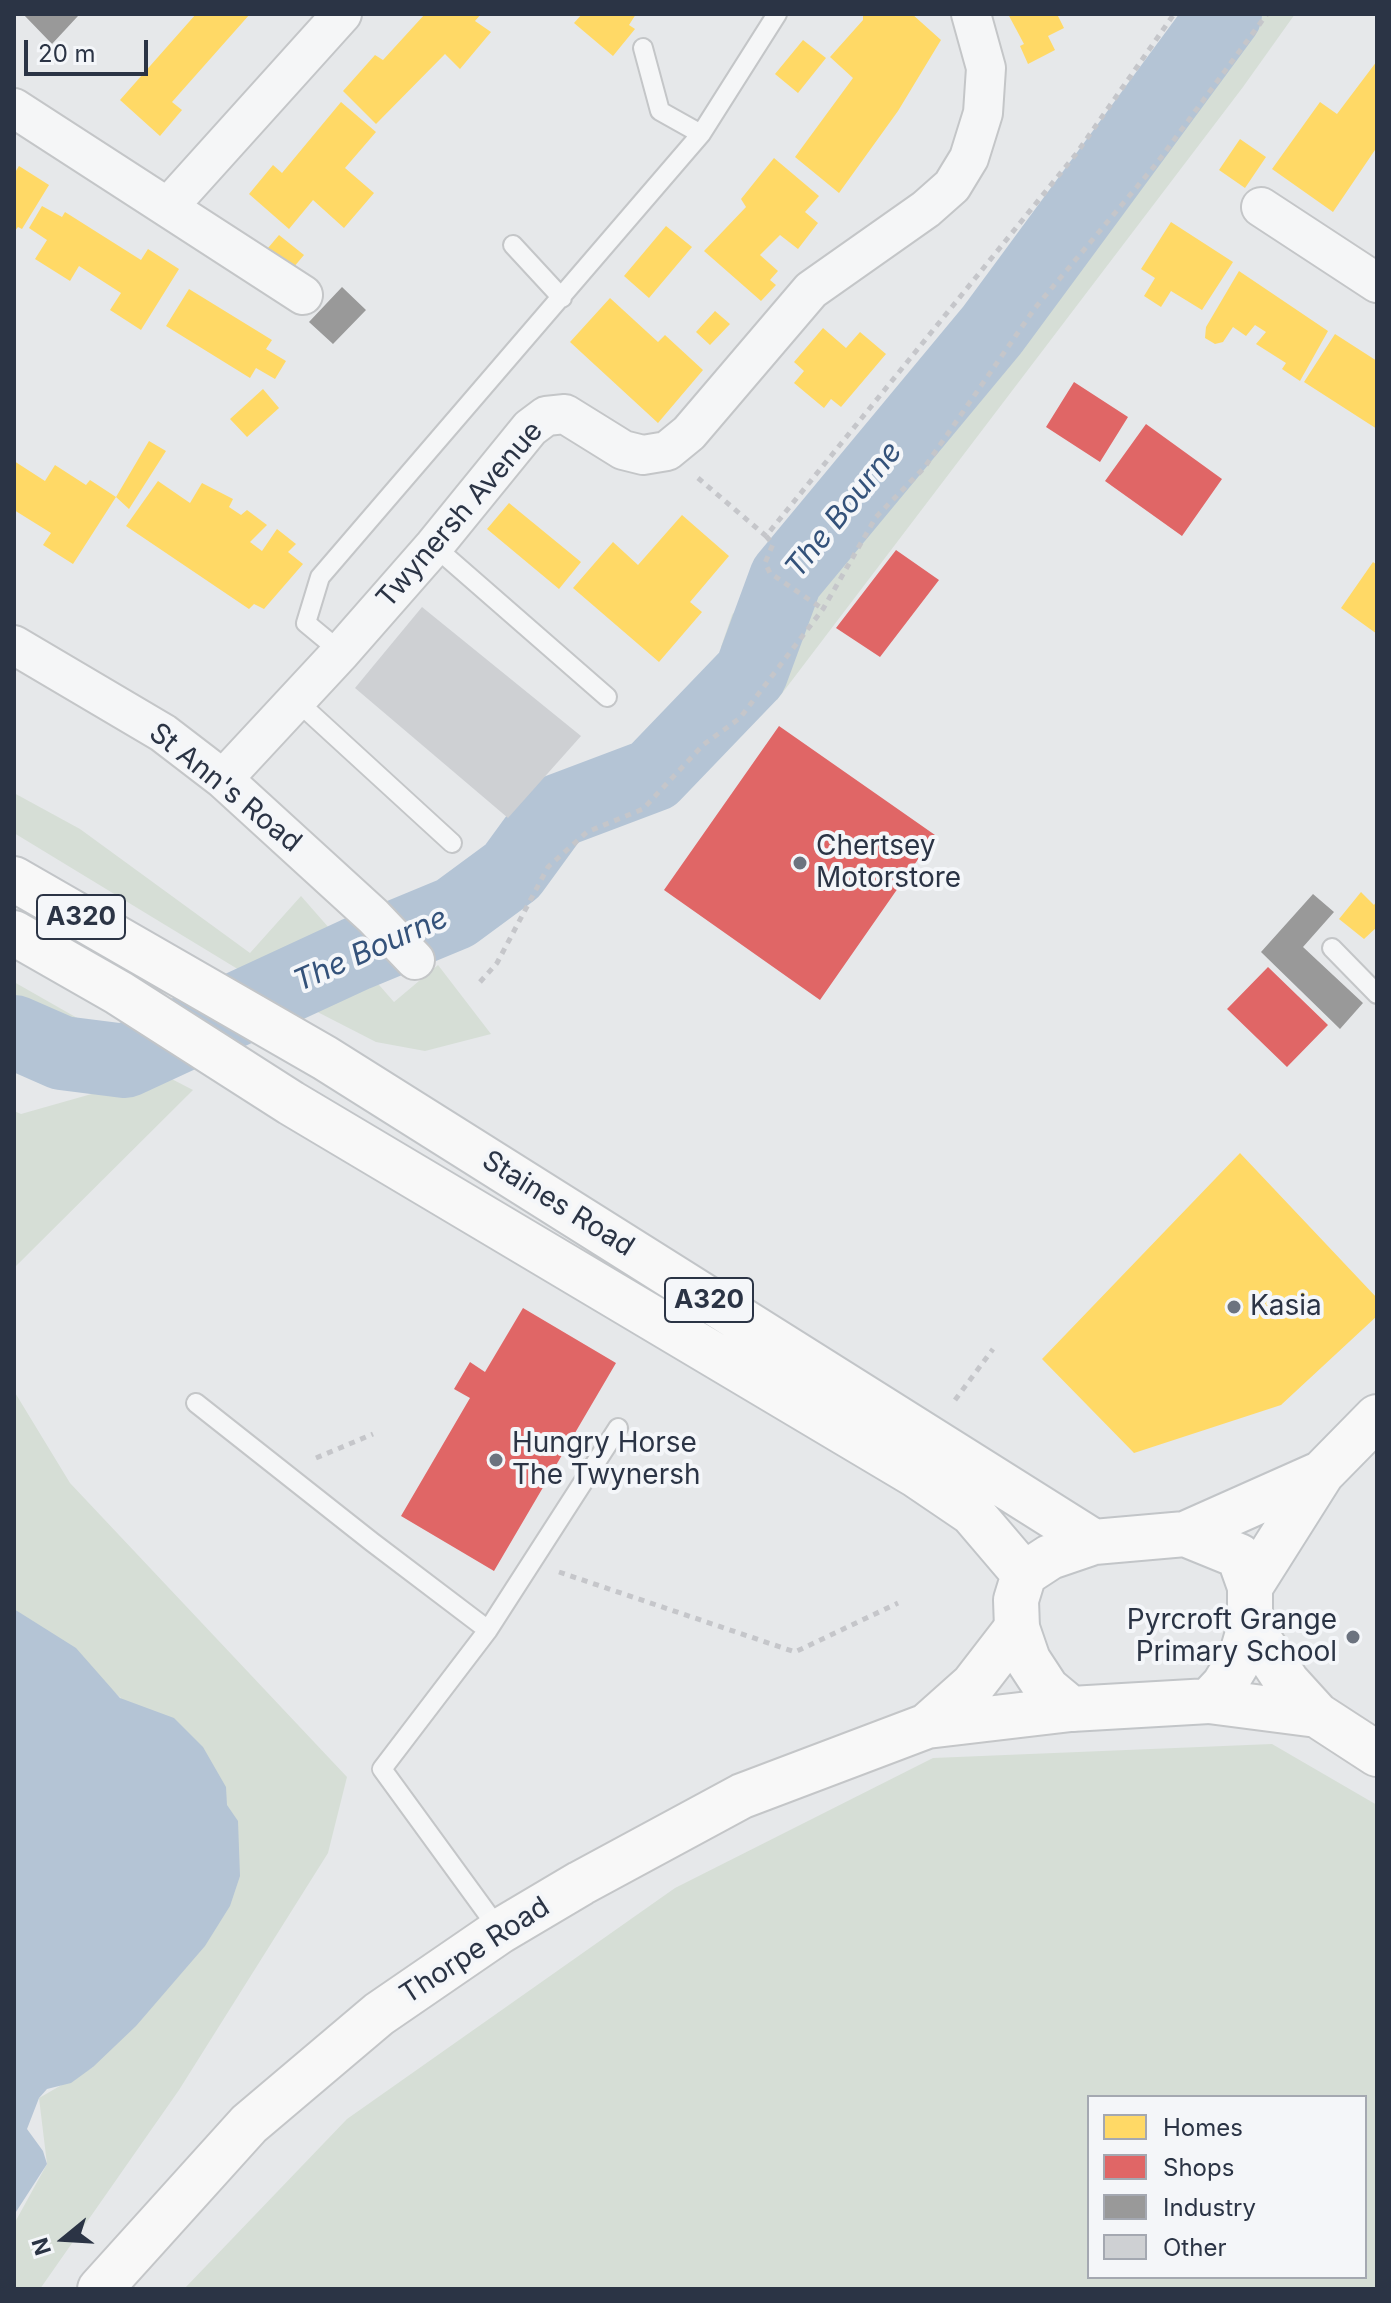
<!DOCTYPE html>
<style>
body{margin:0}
#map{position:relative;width:1391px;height:2303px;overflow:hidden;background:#e6e8ea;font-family:Inter,sans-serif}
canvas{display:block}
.frame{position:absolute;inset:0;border:16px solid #2b3445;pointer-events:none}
.legend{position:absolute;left:1087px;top:2095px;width:280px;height:184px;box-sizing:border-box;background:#f4f6f9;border:2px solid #a4a8b1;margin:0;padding:10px 14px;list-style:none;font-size:24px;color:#2b3445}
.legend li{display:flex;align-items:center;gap:16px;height:40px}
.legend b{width:40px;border:2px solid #a4a8b1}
.north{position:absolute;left:24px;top:2199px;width:80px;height:80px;-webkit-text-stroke:6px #f4f6f9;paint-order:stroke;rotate:252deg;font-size:22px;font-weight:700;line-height:32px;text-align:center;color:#2b3445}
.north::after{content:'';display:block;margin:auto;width:28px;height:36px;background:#2b3445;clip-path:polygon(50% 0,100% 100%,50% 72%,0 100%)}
.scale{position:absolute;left:24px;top:40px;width:124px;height:36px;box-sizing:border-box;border:4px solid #2b3445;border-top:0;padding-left:10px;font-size:24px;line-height:28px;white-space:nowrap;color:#2b3445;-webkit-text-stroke:6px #f4f6f9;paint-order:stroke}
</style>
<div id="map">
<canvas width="1391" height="2303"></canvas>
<div class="frame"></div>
<ul class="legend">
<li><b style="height:22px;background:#ffd966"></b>Homes</li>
<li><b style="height:22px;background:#e06666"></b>Shops</li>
<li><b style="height:22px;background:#999"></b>Industry</li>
<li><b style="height:22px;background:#ced0d3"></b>Other</li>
</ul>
<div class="north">N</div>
<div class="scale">20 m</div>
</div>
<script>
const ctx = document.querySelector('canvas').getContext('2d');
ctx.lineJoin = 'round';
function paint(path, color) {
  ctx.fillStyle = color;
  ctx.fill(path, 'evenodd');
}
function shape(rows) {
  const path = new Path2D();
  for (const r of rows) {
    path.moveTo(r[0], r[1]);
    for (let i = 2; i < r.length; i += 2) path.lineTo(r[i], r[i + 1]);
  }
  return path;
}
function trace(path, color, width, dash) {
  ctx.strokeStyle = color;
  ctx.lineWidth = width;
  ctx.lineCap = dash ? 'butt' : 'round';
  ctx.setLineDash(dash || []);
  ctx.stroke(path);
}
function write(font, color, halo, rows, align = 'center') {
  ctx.font = font + ' Inter,sans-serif';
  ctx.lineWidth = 8;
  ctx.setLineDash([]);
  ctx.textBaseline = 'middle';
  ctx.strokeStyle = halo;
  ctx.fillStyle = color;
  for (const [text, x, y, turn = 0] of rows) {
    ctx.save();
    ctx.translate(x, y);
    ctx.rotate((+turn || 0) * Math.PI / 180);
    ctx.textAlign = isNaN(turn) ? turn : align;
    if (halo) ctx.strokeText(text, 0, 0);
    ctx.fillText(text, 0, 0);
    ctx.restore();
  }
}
const green = shape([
 [1187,14,1295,14,1243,87,777,700,721,647,732,615],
 [14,793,80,829,250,953,301,896,394,1002,438,965,491,1034,425,1051,376,1042,259,982,14,833],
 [14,982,86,1023,14,1002],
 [162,1074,193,1090,14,1268,14,1111,21,1114],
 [14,1391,70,1483,347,1777,328,1853,179,2090,40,2289,14,2289,14,2224,47,2164,39,2098,93,2067,121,1698,14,1609],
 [1272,1744,1377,1805,1377,2289,184,2289,347,2119,675,1888,933,1758],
 [1365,2097,1365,2277,1089,2277,1089,2097]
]);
const water = shape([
 [14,1609,76,1648,120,1698,174,1718,203,1747,226,1787,227,1805,238,1821,240,1876,230,1906,205,1946,136,2026,93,2067,71,2083,47,2089,39,2098,27,2129,43,2151,47,2164,14,2215]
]);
const homes = shape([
 [196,14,250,14,172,102,182,110,160,136,120,100],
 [425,14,481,14,475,21,491,32,460,69,445,54,376,124,343,91,375,55,383,60],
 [582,14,636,14,629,25,635,29,613,56,574,23],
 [863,14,912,14,941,40,898,111,839,193,795,157,853,78,830,57,863,20],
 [1008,14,1057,14,1064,28,1048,36,1055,50,1028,64,1020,46,1024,44],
 [803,40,826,58,798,93,775,74],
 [1377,61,1377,147,1333,212,1272,169,1320,102,1337,114],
 [341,102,376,132,345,168,374,193,344,228,313,200,289,229,249,194,273,165,282,173],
 [1240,139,1266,157,1245,188,1219,170],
 [774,158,819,196,805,212,818,223,798,249,780,235,760,255,778,271,770,280,776,285,761,301,704,251,746,207,741,199],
 [19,166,49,185,22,229,18,227,14,232,14,174],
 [42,206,62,217,65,212,141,260,148,249,179,269,141,330,110,310,121,293,79,266,70,281,35,259,47,240,29,228],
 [1171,222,1233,262,1202,310,1171,291,1161,307,1144,296,1155,278,1141,269],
 [666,226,692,247,649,298,624,276],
 [279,235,304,255,293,268,268,248],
 [1239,271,1328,331,1300,381,1282,369,1286,363,1256,344,1266,332,1255,325,1246,336,1233,327,1223,342,1215,344,1205,338,1206,327],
 [189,289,272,340,266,349,286,361,275,379,256,368,250,378,166,326],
 [610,298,658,342,665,335,703,370,658,423,570,342],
 [715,311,730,324,710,345,696,332],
 [823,328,846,348,860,332,886,354,841,407,831,399,824,408,794,383,804,371,794,362],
 [1335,334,1377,361,1377,429,1304,382],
 [263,389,279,408,247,437,230,419],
 [149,441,166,451,129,509,116,497],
 [14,461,45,481,55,465,86,485,90,480,116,497,73,564,43,545,51,533,14,510],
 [158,481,190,503,202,483,233,499,229,507,241,515,247,510,267,525,250,542,262,551,277,529,296,544,288,552,303,564,264,609,254,604,249,609,126,526],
 [509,503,581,562,559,589,487,529],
 [682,515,729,556,690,602,702,612,659,662,573,588,613,542,638,565],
 [1373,562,1377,565,1377,634,1341,608],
 [1361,892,1374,905,1377,900,1377,927,1364,939,1339,919],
 [1240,1153,1377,1298,1377,1316,1281,1405,1134,1453,1042,1359]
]);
const shops = shape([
 [1074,382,1128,417,1100,462,1046,427],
 [1146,424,1222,479,1182,536,1105,481],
 [896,550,939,580,880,657,836,628],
 [779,726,935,835,820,1000,664,890],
 [1268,967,1328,1025,1287,1067,1227,1009],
 [523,1308,616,1363,494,1571,401,1516,470,1398,454,1389,470,1362,485,1372]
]);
const industry = shape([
 [23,14,76,14,78,16,52,44],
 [342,287,366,310,333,344,309,322],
 [1313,894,1334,912,1303,947,1363,1003,1340,1029,1261,952]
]);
const river = shape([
 [14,1032,62,1053,125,1061,356,954,455,913,512,871,555,812,653,775,751,673,786,578,992,330,1225,14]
]);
const building = shape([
 [422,607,581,736,508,818,355,688]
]);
const path = shape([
 [698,478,766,536,1076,154,1174,14],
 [766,536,773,544,765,563,770,573,823,609],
 [480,982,497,963,548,867,587,832,643,809,703,745,740,718,823,609,876,517,924,468,1035,308,1157,163,1267,14],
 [955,1400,993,1349],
 [316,1458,373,1434],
 [559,1572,795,1652,898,1603]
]);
const lane = shape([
 [643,48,660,111,701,134],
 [513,245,562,298],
 [434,546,607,697],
 [341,652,306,623,320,577,701,134,777,14],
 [297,701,452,843],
 [1332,948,1377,994],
 [196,1403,372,1542,488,1630,382,1769,500,1931],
 [488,1630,618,1428]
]);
const street = shape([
 [14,108,303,295],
 [168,207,342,14],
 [1261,207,1377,283],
 [14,645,163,733,223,779,373,916,415,960],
 [223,779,341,652,434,546,530,428,546,416,565,414,623,450,643,455,667,451,689,433,811,290,926,209,952,186,969,158,983,113,986,68,971,14]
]);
const secondary = shape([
 [1250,1626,1287,1682,1317,1715,1377,1754],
 [1209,1701,1317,1715],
 [927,1726,973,1685,1017,1628],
 [100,2289,249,2124,379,2014,500,1931,581,1883,742,1796,927,1726,1071,1709]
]);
const primary = shape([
 [14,879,325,1058,1094,1542],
 [14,933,119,993,291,1103,916,1475,972,1513,1024,1574],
 [1185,1534,1239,1556,1250,1587,1250,1626,1241,1657,1224,1685,1209,1701,1071,1709,1047,1689,1028,1660,1017,1628,1016,1600,1024,1574,1050,1557,1094,1542,1185,1534],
 [1185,1534,1322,1473],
 [1250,1587,1322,1473,1377,1417]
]);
const markers = [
 [800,863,8,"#6c737f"],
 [1234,1307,8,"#6c737f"],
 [496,1460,8,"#6c737f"],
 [1353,1637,8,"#6c737f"]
];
const shields = [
 [81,917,88],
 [709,1300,88]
];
const shieldNames = [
 ["A320",81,917],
 ["A320",709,1300]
];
const streetNames = [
 ["Twynersh Avenue",460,515,-49],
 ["St Ann's Road",225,788,39],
 ["Staines Road",558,1204,32],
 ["Thorpe Road",475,1951,-33]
];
const poiNames = [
 ["Chertsey",816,847],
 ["Motorstore",816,879],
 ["Kasia",1250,1307],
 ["Hungry Horse",512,1444],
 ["The Twynersh",512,1476],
 ["Pyrcroft Grange",1337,1621,"right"],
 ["Primary School",1337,1653,"right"]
];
const waterNames = [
 ["The Bourne",844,510,-51],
 ["The Bourne",371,950,-24]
];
paint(green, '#d6ded6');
paint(water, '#b4c4d5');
paint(homes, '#ffd966');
paint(shops, '#e06666');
paint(industry, '#999');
trace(river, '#b4c4d5', 74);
paint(building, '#ced0d3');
trace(lane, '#c4c6c8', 22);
trace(street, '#c4c6c8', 42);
trace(secondary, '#c4c6c8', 48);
trace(primary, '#c2c5c8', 48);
trace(path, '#c5c6ca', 5, [6, 6]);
trace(lane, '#f5f6f7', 18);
trace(street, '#f5f6f7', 38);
trace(secondary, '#f8f8f8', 44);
trace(primary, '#f8f8f8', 44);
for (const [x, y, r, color] of markers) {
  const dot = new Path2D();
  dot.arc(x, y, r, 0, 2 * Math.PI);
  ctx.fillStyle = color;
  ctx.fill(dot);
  trace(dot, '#f4f6f9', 3);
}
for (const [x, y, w] of shields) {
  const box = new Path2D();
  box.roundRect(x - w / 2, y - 22, w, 44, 6);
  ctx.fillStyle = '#f4f6f9';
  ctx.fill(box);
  trace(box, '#2b3445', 2);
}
write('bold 26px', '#2b3445', null, shieldNames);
write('28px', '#2b3445', '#f4f6f9', streetNames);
write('28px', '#2b3445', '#f4f6f9', poiNames, 'left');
write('italic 30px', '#34527a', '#f4f6f9', waterNames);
</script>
